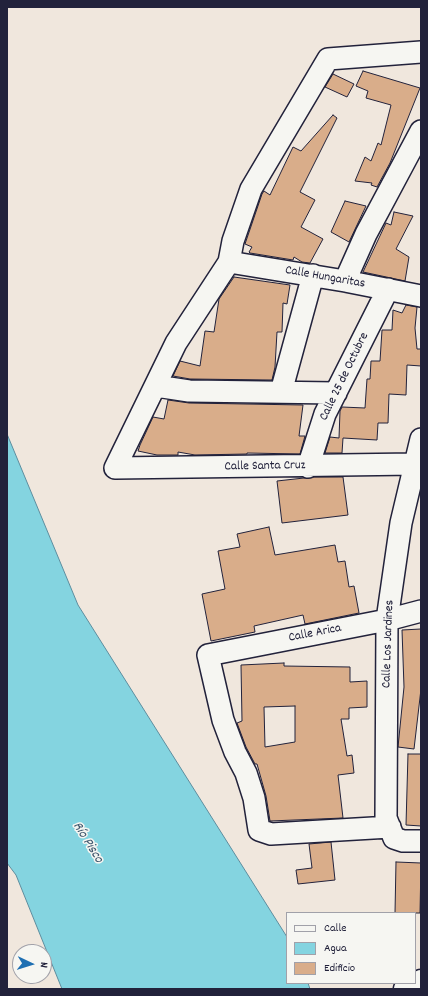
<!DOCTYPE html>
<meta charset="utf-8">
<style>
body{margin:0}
#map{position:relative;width:428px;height:996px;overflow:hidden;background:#f0e7dd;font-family:Dekko,sans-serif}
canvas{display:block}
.frame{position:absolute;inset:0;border:8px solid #22223b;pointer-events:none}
.legend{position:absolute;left:286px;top:912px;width:130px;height:72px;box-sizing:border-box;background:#f6f6f2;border:1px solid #a1a1a9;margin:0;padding:5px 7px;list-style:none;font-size:12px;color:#22223b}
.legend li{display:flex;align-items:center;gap:8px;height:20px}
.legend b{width:20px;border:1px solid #a1a1a9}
.north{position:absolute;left:12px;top:944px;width:40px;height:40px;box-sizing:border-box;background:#f6f6f2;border:1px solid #a1a1a9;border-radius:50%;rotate:94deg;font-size:11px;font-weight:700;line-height:16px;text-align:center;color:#22223b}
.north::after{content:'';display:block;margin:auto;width:14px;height:18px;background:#1f6fb2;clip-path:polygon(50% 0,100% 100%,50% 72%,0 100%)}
</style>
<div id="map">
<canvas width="428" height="996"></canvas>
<div class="frame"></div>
<ul class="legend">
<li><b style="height:5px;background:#f6f6f2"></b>Calle</li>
<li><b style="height:11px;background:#84d4e0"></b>Agua</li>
<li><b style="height:11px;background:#d9ad8a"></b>Edificio</li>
</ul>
<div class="north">N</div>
</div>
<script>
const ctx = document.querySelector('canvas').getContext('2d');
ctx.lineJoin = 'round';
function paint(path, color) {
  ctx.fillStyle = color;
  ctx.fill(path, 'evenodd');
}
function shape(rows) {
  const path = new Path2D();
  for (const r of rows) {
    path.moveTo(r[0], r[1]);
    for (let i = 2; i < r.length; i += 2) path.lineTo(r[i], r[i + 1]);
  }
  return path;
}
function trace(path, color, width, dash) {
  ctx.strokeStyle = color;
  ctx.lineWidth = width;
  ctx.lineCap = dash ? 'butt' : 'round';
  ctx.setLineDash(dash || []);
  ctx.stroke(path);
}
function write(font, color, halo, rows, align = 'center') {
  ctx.font = font + ' Dekko,sans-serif';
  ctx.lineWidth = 3;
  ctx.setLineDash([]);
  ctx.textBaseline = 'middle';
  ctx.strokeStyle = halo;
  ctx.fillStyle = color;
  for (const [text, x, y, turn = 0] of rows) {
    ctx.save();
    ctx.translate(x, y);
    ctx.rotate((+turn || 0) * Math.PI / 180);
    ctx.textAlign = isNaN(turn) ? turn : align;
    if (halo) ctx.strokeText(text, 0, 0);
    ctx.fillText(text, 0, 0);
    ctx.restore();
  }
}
const water = shape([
 [7,434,78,605,287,937,287,983,308,983,310,989,62,989,16,875,7,863,7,434]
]);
const building = shape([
 [363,71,420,88,390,163,377,187,371,185,372,183,355,181,365,157,371,161,378,143,381,145,391,105,366,98,368,91,356,86,363,71],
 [333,74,354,84,347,97,325,87,333,74],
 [333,115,337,118,300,192,315,200,301,227,323,239,310,263,302,262,294,257,293,260,250,253,249,252,252,247,245,244,262,194,264,191,270,195,293,147,301,151,333,115],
 [345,201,366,206,349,242,331,232,345,201],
 [394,212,413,216,396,249,409,257,405,281,363,272,386,223,391,225,394,212],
 [234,277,290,285,287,304,283,303,282,332,277,332,275,367,272,380,190,379,173,376,180,361,200,366,205,331,214,332,219,299,234,277],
 [406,305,417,307,415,328,417,349,421,349,421,366,407,365,406,395,389,394,388,423,378,423,377,440,343,438,342,453,325,453,330,437,339,438,340,411,342,407,365,408,367,379,370,379,371,361,380,361,382,330,392,330,393,310,402,313,406,305],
 [168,400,189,403,303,405,299,436,305,436,300,454,247,453,247,454,195,455,178,452,178,455,157,455,138,451,140,445,153,417,164,419,168,400],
 [313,477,343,477,348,515,282,523,277,481,313,477],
 [269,527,275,555,335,545,338,562,345,561,349,587,354,586,359,613,305,624,303,615,254,626,255,632,211,641,202,594,225,589,218,551,240,547,237,534,269,527],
 [421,629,421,689,414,749,398,747,404,687,402,630,421,629],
 [284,663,284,666,350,667,350,682,367,681,367,707,349,708,349,719,341,719,347,756,352,755,354,773,338,775,343,818,270,821,266,796,257,764,255,764,246,747,237,723,242,721,241,665,284,663],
 [295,706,295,742,265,747,264,707,295,706],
 [408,754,421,754,421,826,406,825,408,754],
 [331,842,335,880,298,884,296,870,312,868,309,844,331,842],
 [396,862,421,863,420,913,395,913,396,862]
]);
const street = shape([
 [229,262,345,281,421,296],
 [345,281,366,234,421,131],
 [156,386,189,391,336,393],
 [281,392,313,275],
 [421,439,401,523,387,620,386,818,394,838,403,841,421,841],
 [415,464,115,468,176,343,229,262,233,241,251,189,328,59,421,52],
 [308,467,325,414,388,289],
 [390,827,271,834,259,830,254,798,246,773,235,752,223,720,208,655,387,620,421,611]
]);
const highway = shape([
 [405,989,421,981]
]);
const streetNames = [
 ["Calle Hungaritas",325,278,10],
 ["Calle 25 de Octubre",345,377,-64],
 ["Calle Santa Cruz",265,467,-1],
 ["Calle Arica",315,634,-11],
 ["Calle Los Jardines",389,644,-88]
];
const waterNames = [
 ["Río Pisco",87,843,58]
];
paint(water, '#84d4e0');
trace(water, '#5d8d9e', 1);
paint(building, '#d9ad8a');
trace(building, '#22223b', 1);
trace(street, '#22223b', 24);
trace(highway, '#22223b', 25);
trace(street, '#f6f6f2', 21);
trace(highway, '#f6f6f2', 22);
write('13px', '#22223b', '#f6f6f2', streetNames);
write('italic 14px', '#3f576d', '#f6f6f2', waterNames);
</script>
